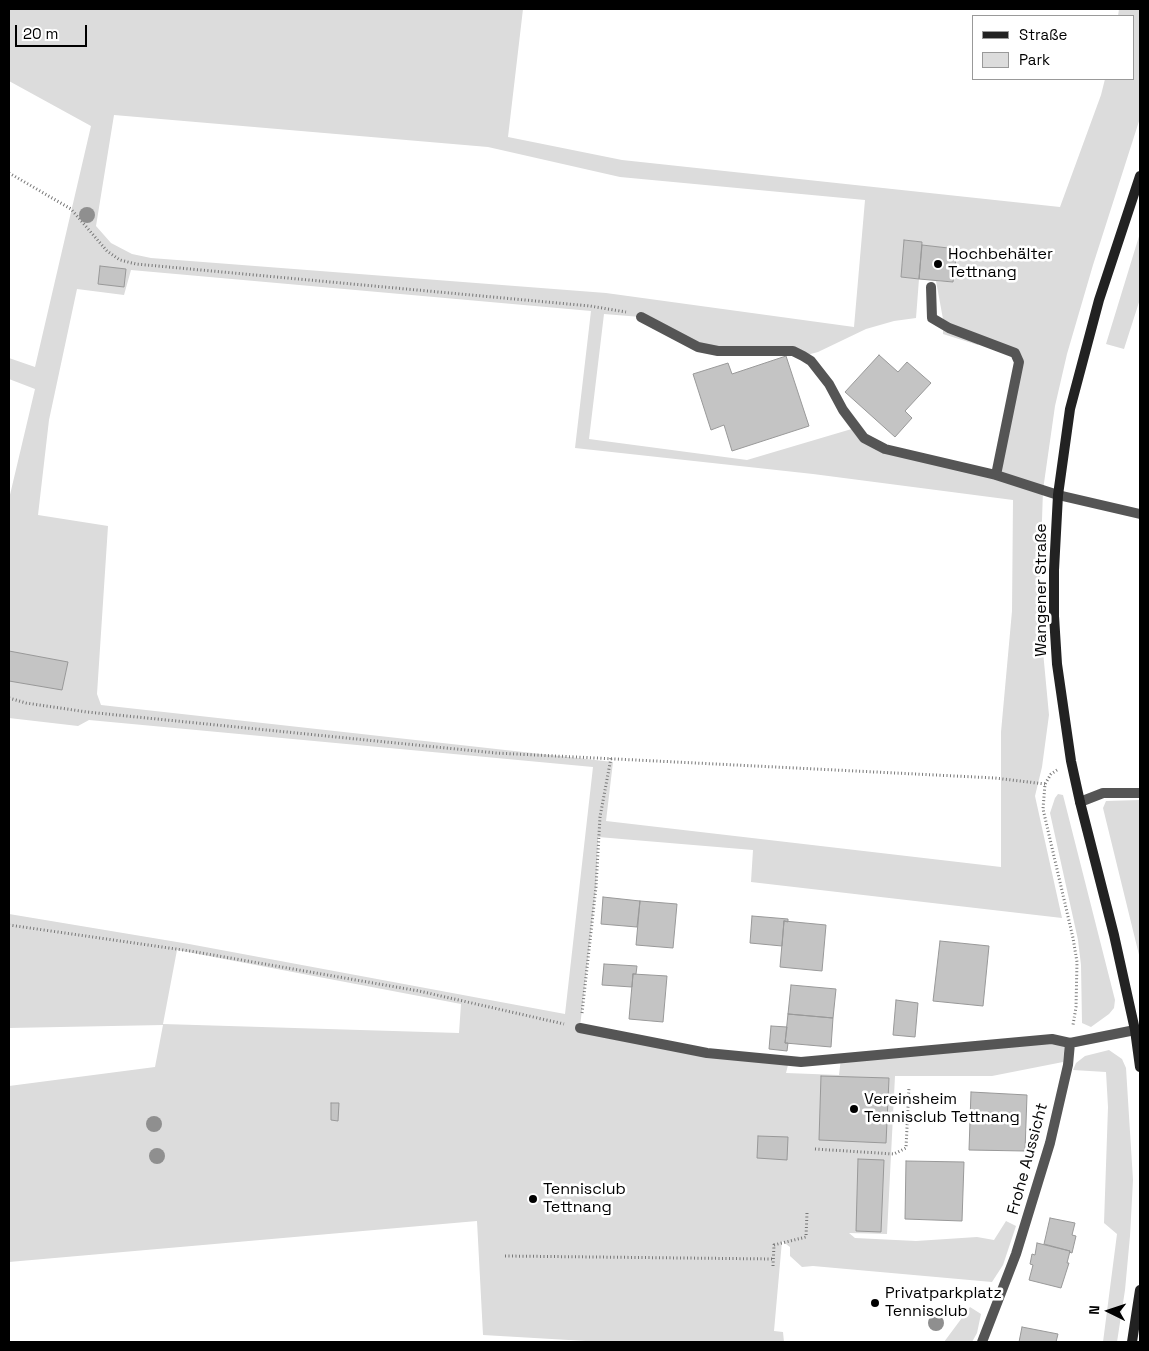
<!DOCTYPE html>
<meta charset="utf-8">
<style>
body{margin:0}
#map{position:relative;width:1149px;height:1351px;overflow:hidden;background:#fff;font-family:"Space Grotesk",sans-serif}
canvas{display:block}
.frame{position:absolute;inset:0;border:10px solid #000;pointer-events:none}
.legend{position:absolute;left:972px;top:15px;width:162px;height:65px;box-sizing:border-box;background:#fff;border:1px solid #999;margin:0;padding:6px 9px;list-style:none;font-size:15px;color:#000}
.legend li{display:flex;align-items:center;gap:10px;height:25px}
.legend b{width:25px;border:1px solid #999}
.north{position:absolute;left:1084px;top:1286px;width:50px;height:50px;-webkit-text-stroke:4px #fff;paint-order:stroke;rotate:274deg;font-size:14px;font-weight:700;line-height:20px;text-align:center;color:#000}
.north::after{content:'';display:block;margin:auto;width:18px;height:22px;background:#000;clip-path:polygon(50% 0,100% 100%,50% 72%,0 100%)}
.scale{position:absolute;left:15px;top:25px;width:72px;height:22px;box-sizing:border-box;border:2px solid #000;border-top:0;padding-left:6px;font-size:15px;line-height:18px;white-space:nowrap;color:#000;-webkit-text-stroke:4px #fff;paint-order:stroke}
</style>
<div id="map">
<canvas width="1149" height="1351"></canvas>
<div class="frame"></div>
<ul class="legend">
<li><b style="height:6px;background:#222"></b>Straße</li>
<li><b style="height:14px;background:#dcdcdc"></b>Park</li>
</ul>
<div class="north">N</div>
<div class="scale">20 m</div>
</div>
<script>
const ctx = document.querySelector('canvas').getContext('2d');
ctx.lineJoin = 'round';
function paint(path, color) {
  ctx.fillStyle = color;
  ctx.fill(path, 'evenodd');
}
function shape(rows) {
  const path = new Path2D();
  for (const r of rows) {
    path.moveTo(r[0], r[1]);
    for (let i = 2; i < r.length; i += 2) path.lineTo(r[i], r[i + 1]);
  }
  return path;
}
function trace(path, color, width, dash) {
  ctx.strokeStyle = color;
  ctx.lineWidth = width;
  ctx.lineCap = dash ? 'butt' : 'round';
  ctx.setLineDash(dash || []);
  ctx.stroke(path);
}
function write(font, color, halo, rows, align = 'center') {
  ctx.font = font + ' "Space Grotesk",sans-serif';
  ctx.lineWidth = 5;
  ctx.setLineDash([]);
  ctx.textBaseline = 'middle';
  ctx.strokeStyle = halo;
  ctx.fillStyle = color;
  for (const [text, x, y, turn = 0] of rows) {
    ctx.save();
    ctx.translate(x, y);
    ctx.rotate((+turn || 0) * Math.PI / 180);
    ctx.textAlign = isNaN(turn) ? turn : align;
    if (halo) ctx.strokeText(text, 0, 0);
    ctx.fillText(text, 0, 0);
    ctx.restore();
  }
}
const green = shape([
 [9,9,523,9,508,137,622,160,1060,207,1101,95,1105,79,1133,79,1133,16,1118,16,1119,9,1140,9,1140,118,1093,265,1067,354,1055,406,1043,490,1039,609,1049,715,1042,767,1035,796,1062,918,751,882,753,850,598,837,596,887,580,1027,707,1053,789,1061,786,1073,839,1075,841,1058,1065,1042,1063,1062,992,1076,895,1076,887,1234,849,1233,855,1238,916,1241,977,1237,994,1240,1006,1221,1016,1226,1003,1265,992,1282,813,1266,802,1267,790,1256,790,1247,782,1241,774,1331,783,1332,784,1342,603,1342,483,1335,477,1221,9,1262,9,1086,155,1067,163,1025,9,1028,9,914,189,944,565,1014,593,767,89,720,78,726,9,718,9,499,35,389,9,379,9,358,35,367,91,126,9,81],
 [114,115,488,147,620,177,865,200,854,327,606,293,151,258,132,254,111,243,96,226],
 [904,240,922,242,922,245,956,249,953,282,936,281,943,319,943,334,978,345,979,340,1015,353,1019,362,996,475,885,449,855,428,747,460,589,439,604,314,641,317,718,351,803,356,818,352,866,329,894,321,916,318,919,279,901,277],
 [131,270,591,311,575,448,813,474,1013,500,1012,611,1001,732,1001,867,606,821,613,762,101,705,97,694,108,526,38,515,49,420,77,289,124,295],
 [177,950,461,1004,459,1033,163,1024],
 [1140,233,1140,299,1124,349,1106,344],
 [1058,794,1063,795,1115,1000,1114,1008,1109,1014,1091,1027,1082,1023,1081,965,1078,940,1050,813,1055,798],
 [1140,800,1140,959,1103,808,1106,801],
 [1109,1050,1122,1059,1126,1068,1133,1180,1130,1236,1125,1290,1117,1342,1103,1342,1117,1234,1104,1223,1108,1107,1106,1072,1073,1070,1076,1063,1085,1056],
 [970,1307,981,1314,977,1333,972,1342,944,1342]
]);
const building = shape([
 [904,240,922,242,919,279,901,277,904,240],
 [922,245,957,249,953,282,919,279,922,245],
 [100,266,126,269,124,287,98,284,100,266],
 [879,355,898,372,907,362,931,383,905,411,912,418,895,437,845,392,879,355],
 [786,356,809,426,732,451,724,425,711,430,693,374,728,363,732,374,786,356],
 [9,651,68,662,62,690,9,681,9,651],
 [603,897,640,901,637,927,601,924,603,897],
 [640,901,677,904,673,948,636,945,640,901],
 [752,916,788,919,788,922,784,921,782,946,750,943,752,916],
 [784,921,826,925,822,971,780,967,784,921],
 [940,941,989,946,983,1006,933,1001,940,941],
 [604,964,637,966,636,974,633,974,632,987,602,985,604,964],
 [633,974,667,976,663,1022,629,1019,633,974],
 [791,985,836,989,833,1018,788,1014,791,985],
 [896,1000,918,1003,915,1037,893,1035,896,1000],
 [788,1014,833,1018,831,1047,785,1043,788,1014],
 [771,1026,787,1027,785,1043,788,1043,787,1051,769,1049,771,1026],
 [821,1076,889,1078,886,1143,819,1140,821,1076],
 [971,1092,1027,1095,1025,1151,969,1150,971,1092],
 [331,1103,339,1103,338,1121,331,1120,331,1103],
 [758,1136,788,1137,787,1160,757,1158,758,1136],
 [858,1159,884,1160,881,1232,856,1231,858,1159],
 [906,1161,964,1162,962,1221,905,1219,906,1161],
 [1050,1218,1075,1223,1072,1235,1076,1236,1072,1253,1069,1252,1070,1251,1044,1244,1050,1218],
 [1037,1243,1070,1251,1067,1263,1069,1263,1061,1288,1029,1280,1033,1265,1030,1264,1032,1254,1035,1255,1037,1243],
 [1022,1327,1058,1334,1056,1342,1019,1342,1022,1327]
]);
const path = shape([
 [9,173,71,209,107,251,120,260,136,264,590,306,626,312],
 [9,698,26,703,87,712,496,753,995,778,1045,784],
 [1057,770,1051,774,1045,784,1043,809,1073,938,1077,962,1076,1007,1073,1025],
 [9,925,190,951,419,991,564,1024],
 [582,1013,596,887,600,817,611,758],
 [815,1149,894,1154,906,1148,909,1087],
 [505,1256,773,1259],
 [773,1266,774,1245,806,1237,807,1213]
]);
const lane = shape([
 [931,287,932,318,949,328,1015,353,1019,362,996,475],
 [641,317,698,347,718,351,793,351,803,356,811,361,829,384,843,410,864,438,885,449,996,475,1058,495,1140,514],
 [580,1028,707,1053,801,1062,1052,1039,1070,1043]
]);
const street = shape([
 [1080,802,1103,793,1140,793],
 [982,1342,1016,1254,1050,1143,1068,1065,1070,1043,1135,1030]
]);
const secondary = shape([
 [1140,176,1099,300,1070,409,1058,495,1054,570,1054,616,1057,664,1071,761,1080,802,1114,935,1135,1030,1140,1067],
 [1132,1342,1140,1290]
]);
const trees = [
 [87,215],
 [154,1124],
 [157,1156],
 [936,1323]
];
const markers = [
 [938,264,5,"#000"],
 [854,1109,5,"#000"],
 [533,1199,5,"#000"],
 [875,1303,5,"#000"]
];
const poiNames = [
 ["Hochbehälter",948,255],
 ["Tettnang",948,273],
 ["Vereinsheim",864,1100],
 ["Tennisclub Tettnang",864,1118],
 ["Tennisclub",543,1190],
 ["Tettnang",543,1208],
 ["Privatparkplatz",885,1294],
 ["Tennisclub",885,1312]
];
const streetNames = [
 ["Wangener Straße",1042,590,-90],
 ["Frohe Aussicht",1028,1159,-75]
];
paint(green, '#dcdcdc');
paint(building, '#c4c4c4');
trace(building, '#999', 1);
trace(path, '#777', 3, [1, 2.5]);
trace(lane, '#555', 10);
trace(street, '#555', 10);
trace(secondary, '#222', 10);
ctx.fillStyle = '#8f8f8f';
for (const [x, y] of trees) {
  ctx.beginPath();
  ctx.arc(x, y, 8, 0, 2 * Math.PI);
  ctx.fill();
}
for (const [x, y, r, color] of markers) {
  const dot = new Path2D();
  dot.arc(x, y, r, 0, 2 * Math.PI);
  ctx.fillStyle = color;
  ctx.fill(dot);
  trace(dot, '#fff', 2);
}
write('16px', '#000', '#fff', poiNames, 'left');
write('16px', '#000', '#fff', streetNames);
</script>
